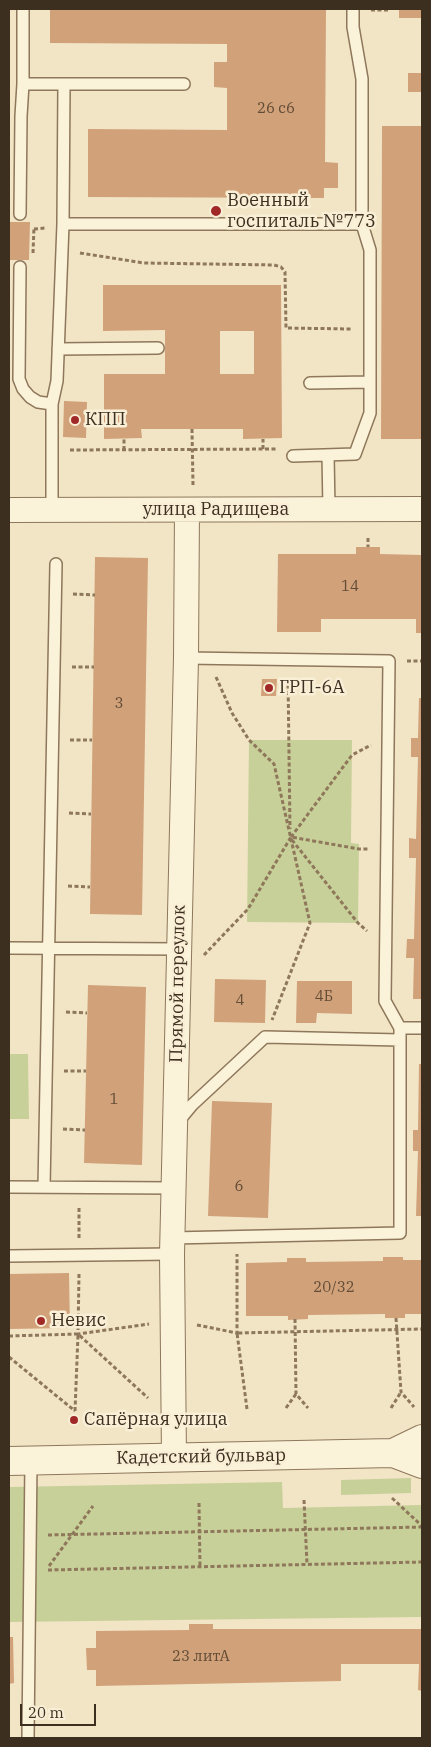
<!DOCTYPE html>
<meta charset="utf-8">
<style>
body{margin:0}
#map{position:relative;width:431px;height:1747px;overflow:hidden;background:#f1e5c6;font-family:"IBM Plex Serif",serif}
canvas{display:block}
.frame{position:absolute;inset:0;border:10px solid #3d2f1f;pointer-events:none}
.scale{position:absolute;left:20px;top:1704px;width:76px;height:22px;box-sizing:border-box;border:2px solid #3d2f1f;border-top:0;padding-left:6px;font-size:15px;line-height:18px;white-space:nowrap;color:#3d2f1f;-webkit-text-stroke:4px #f8efd6;paint-order:stroke}
</style>
<div id="map">
<canvas width="431" height="1747"></canvas>
<div class="frame"></div>
<div class="scale">20 m</div>
</div>
<script>
const ctx = document.querySelector('canvas').getContext('2d');
ctx.lineJoin = 'round';
function paint(path, color) {
  ctx.fillStyle = color;
  ctx.fill(path, 'evenodd');
}
function shape(rows) {
  const path = new Path2D();
  for (const r of rows) {
    path.moveTo(r[0], r[1]);
    for (let i = 2; i < r.length; i += 2) path.lineTo(r[i], r[i + 1]);
  }
  return path;
}
function trace(path, color, width, dash) {
  ctx.strokeStyle = color;
  ctx.lineWidth = width;
  ctx.lineCap = dash ? 'butt' : 'round';
  ctx.setLineDash(dash || []);
  ctx.stroke(path);
}
function write(font, color, halo, rows, align = 'center') {
  ctx.font = font + ' "IBM Plex Serif",serif';
  ctx.lineWidth = 5;
  ctx.setLineDash([]);
  ctx.textBaseline = 'middle';
  ctx.strokeStyle = halo;
  ctx.fillStyle = color;
  for (const [text, x, y, turn = 0] of rows) {
    ctx.save();
    ctx.translate(x, y);
    ctx.rotate((+turn || 0) * Math.PI / 180);
    ctx.textAlign = isNaN(turn) ? turn : align;
    if (halo) ctx.strokeText(text, 0, 0);
    ctx.fillText(text, 0, 0);
    ctx.restore();
  }
}
const green = shape([
 [249,740,352,740,351,843,359,844,358,923,247,922],
 [9,1054,28,1054,29,1119,9,1119],
 [411,1478,411,1493,341,1495,341,1480],
 [282,1482,283,1508,422,1505,422,1617,9,1622,9,1487]
]);
const building = shape([
 [50,9,326,9,325,162,338,163,338,188,324,188,324,198,88,197,88,129,227,130,227,88,214,87,214,62,227,62,227,44,50,43],
 [399,9,422,9,422,18,399,18],
 [408,73,422,73,422,92,408,92],
 [382,126,422,126,422,439,381,439],
 [9,222,30,222,29,260,9,260],
 [103,285,281,285,282,438,243,439,243,429,141,429,142,438,104,439,104,374,165,374,165,330,103,331],
 [220,331,254,331,254,374,220,374],
 [64,401,87,402,86,438,63,437],
 [356,547,380,547,380,554,422,555,422,633,416,633,416,619,321,619,321,632,277,632,278,554,356,554],
 [95,557,148,558,142,915,90,914],
 [262,679,277,679,276,696,261,696],
 [419,698,422,698,422,999,413,999,414,958,406,958,407,939,414,939,416,858,409,858,409,838,416,839,418,757,411,757,411,738,418,738],
 [215,979,266,980,265,1023,214,1022],
 [297,981,352,981,352,1014,317,1013,316,1023,296,1023],
 [88,985,146,987,142,1165,84,1163],
 [419,1064,422,1064,422,1216,416,1216,418,1151,413,1151,413,1130,418,1130],
 [212,1101,272,1103,268,1218,208,1216],
 [383,1257,403,1257,403,1260,422,1260,422,1314,405,1314,405,1318,385,1318,385,1314,308,1315,308,1319,288,1320,288,1316,246,1316,246,1263,287,1262,287,1258,306,1258,306,1262,383,1261],
 [69,1273,70,1328,9,1329,9,1274],
 [189,1624,213,1624,213,1629,422,1629,422,1691,418,1690,419,1664,341,1664,341,1681,96,1686,96,1670,87,1670,86,1648,96,1648,96,1631,189,1630],
 [9,1637,13,1637,14,1683,9,1684]
]);
const path = shape([
 [371,10,388,10],
 [34,229,45,228],
 [33,253,34,227],
 [80,253,144,263,274,265,281,267,285,272,286,328,352,329],
 [192,429,193,485],
 [263,449,263,439],
 [70,450,277,449],
 [124,450,124,438],
 [368,538,368,547],
 [73,594,95,595],
 [407,661,422,661],
 [72,667,94,667],
 [216,677,232,713,249,740,274,764,310,923,272,1020],
 [288,678,290,829],
 [70,740,92,740],
 [69,813,91,814],
 [291,837,352,755,371,745],
 [292,840,358,923,367,931],
 [68,886,90,887],
 [204,955,248,909,291,837,359,849,369,849],
 [66,1012,87,1013],
 [64,1071,86,1071],
 [63,1129,85,1130],
 [79,1238,79,1206],
 [79,1274,78,1334,149,1324],
 [396,1318,401,1392,414,1407],
 [295,1319,296,1394,308,1408],
 [197,1325,237,1333,237,1254],
 [9,1336,78,1334,148,1398],
 [9,1357,75,1411],
 [286,1408,296,1394],
 [391,1408,401,1392],
 [247,1409,237,1333,422,1329],
 [75,1411,78,1335],
 [392,1498,422,1526],
 [304,1500,307,1564],
 [199,1503,200,1567],
 [48,1535,422,1527],
 [49,1566,93,1506],
 [48,1570,422,1562]
]);
const service = shape([
 [23,9,23,84,184,84],
 [20,214,21,116,23,84],
 [63,224,362,224],
 [20,267,19,379,23,389,30,397,38,402,52,404],
 [58,349,158,348],
 [310,383,370,382],
 [328,455,329,509],
 [293,456,355,454,370,413,370,250,362,224,362,79,353,27,353,9],
 [52,510,52,404,57,381,63,224,64,84],
 [186,658,389,661,385,1001,400,1028],
 [9,948,178,949],
 [177,1123,192,1105,265,1037,400,1040],
 [9,1187,173,1188],
 [44,1187,56,564],
 [172,1238,400,1233,400,1028,422,1028],
 [9,1256,172,1254],
 [28,1738,31,1461]
]);
const minor = shape([
 [9,510,422,509],
 [174,1458,172,1254,186,658,187,510]
]);
const tertiary = shape([
 [393,1453,422,1439],
 [9,1461,393,1453,422,1464]
]);
const markers = [
 [216,211,6,"#a02927"],
 [75,420,5,"#a02927"],
 [269,688,5,"#a02927"],
 [41,1321,5,"#a02927"],
 [74,1420,5,"#a02927"]
];
const numberNames = [
 ["26 с6",276,109],
 ["14",350,587],
 ["3",119,704],
 ["4Б",324,997],
 ["4",240,1001],
 ["1",114,1100],
 ["6",239,1187],
 ["20/32",334,1288],
 ["23 литА",201,1657]
];
const poiNames = [
 ["Военный",227,201],
 ["госпиталь №773",227,222],
 ["КПП",85,420],
 ["ГРП-6А",279,688],
 ["Невис",51,1321],
 ["Сапёрная улица",84,1420]
];
const streetNames = [
 ["улица Радищева",216,510],
 ["Прямой переулок",178,984,-89],
 ["Кадетский бульвар",201,1457,-1]
];
paint(green, '#c8d099');
paint(building, '#d1a17a');
trace(service, '#8e775a', 14);
trace(minor, '#8e775a', 26);
trace(tertiary, '#8e775a', 30);
trace(path, '#8e775a', 3, [4, 2.5]);
trace(service, '#fbf2da', 11);
trace(minor, '#fbf2da', 24);
trace(tertiary, '#fbf2da', 28);
for (const [x, y, r, color] of markers) {
  const dot = new Path2D();
  dot.arc(x, y, r, 0, 2 * Math.PI);
  ctx.fillStyle = color;
  ctx.fill(dot);
  trace(dot, '#f8efd6', 2);
}
write('15px', '#624c36', null, numberNames);
write('18px', '#3d2f1f', '#f8efd6', poiNames, 'left');
write('18px', '#3d2f1f', '#f8efd6', streetNames);
</script>
